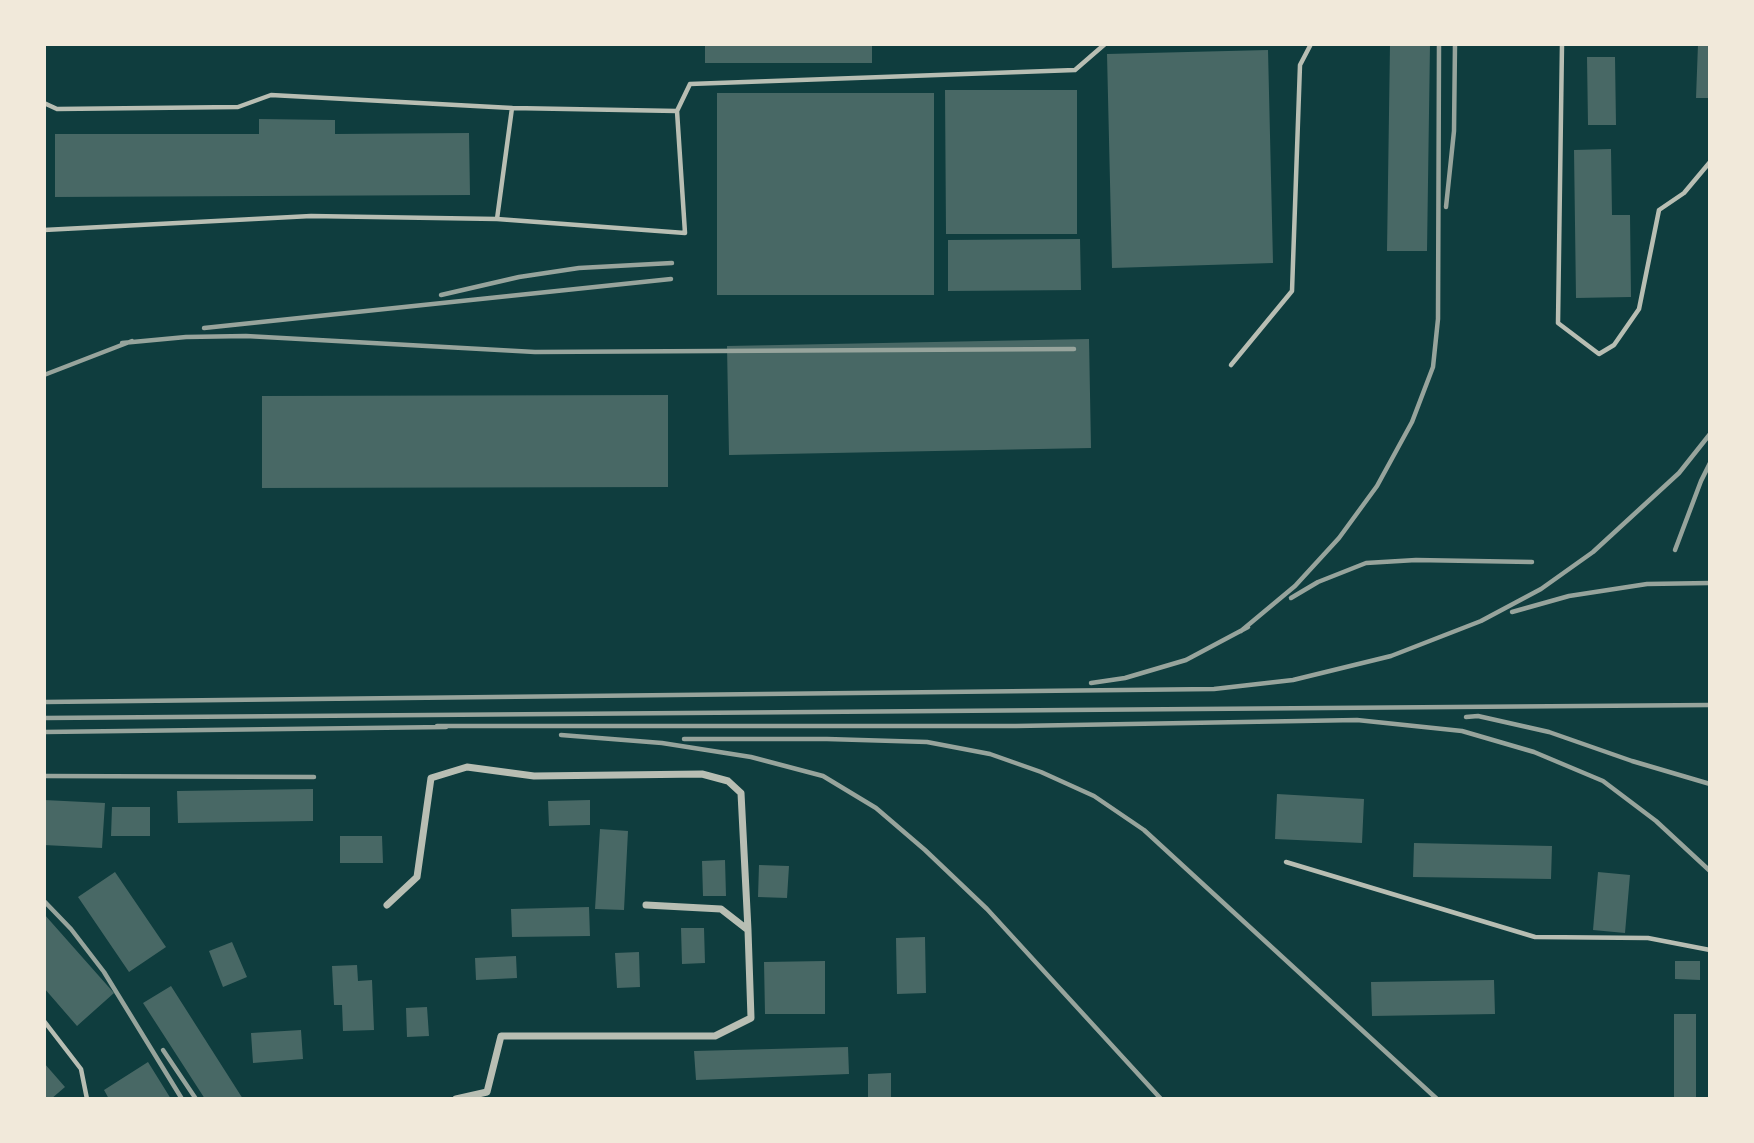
<!DOCTYPE html>
<style>
body{margin:0}
#map{position:relative;width:1754px;height:1143px;overflow:hidden;background:#0f3d3e;font-family:"PT Sans",sans-serif}
canvas{display:block}
.frame{position:absolute;inset:0;border:46px solid #f1e9da;pointer-events:none}
</style>
<div id="map">
<canvas width="1754" height="1143"></canvas>
<div class="frame"></div>
</div>
<script>
const ctx = document.querySelector('canvas').getContext('2d');
ctx.lineJoin = 'round';
function paint(path, color) {
  ctx.fillStyle = color;
  ctx.fill(path, 'evenodd');
}
function shape(rows) {
  const path = new Path2D();
  for (const r of rows) {
    path.moveTo(r[0], r[1]);
    for (let i = 2; i < r.length; i += 2) path.lineTo(r[i], r[i + 1]);
  }
  return path;
}
function trace(path, color, width, dash) {
  ctx.strokeStyle = color;
  ctx.lineWidth = width;
  ctx.lineCap = dash ? 'butt' : 'round';
  ctx.setLineDash(dash || []);
  ctx.stroke(path);
}
const building = shape([
 [705,44,872,44,872,63,705,63],
 [1390,44,1430,44,1427,251,1387,251],
 [1698,44,1710,44,1710,98,1696,98],
 [1268,50,1273,263,1112,268,1107,54],
 [1587,57,1615,57,1616,125,1588,125],
 [945,90,1077,90,1077,234,946,234],
 [717,93,934,93,934,295,717,295],
 [259,119,335,120,335,134,469,133,470,195,55,197,55,134,259,134],
 [1611,149,1612,215,1630,215,1631,297,1576,298,1574,150],
 [1080,239,1081,290,948,291,948,240],
 [1089,339,1091,448,729,455,727,346],
 [668,395,668,487,262,488,262,396],
 [313,789,313,821,178,823,177,791],
 [1277,794,1364,799,1362,843,1275,839],
 [44,800,105,803,102,848,44,845],
 [590,800,590,825,549,826,548,801],
 [112,807,150,807,150,836,111,836],
 [600,829,628,831,624,910,595,909],
 [340,836,382,836,383,863,340,863],
 [1414,843,1552,846,1551,879,1413,877],
 [725,860,726,896,703,896,702,861],
 [759,865,789,866,787,898,758,897],
 [115,872,166,947,129,972,78,897],
 [1598,872,1630,875,1625,933,1593,930],
 [589,907,590,936,512,937,511,909],
 [44,914,114,993,77,1026,44,988],
 [681,928,704,928,705,963,682,964],
 [925,937,926,993,897,994,896,938],
 [232,942,247,977,223,987,209,951],
 [639,952,640,987,617,988,615,953],
 [516,956,517,978,476,980,475,958],
 [825,961,825,1014,765,1014,764,962],
 [1675,961,1700,961,1700,980,1675,979],
 [357,965,358,981,372,980,374,1030,343,1031,342,1005,334,1005,332,966],
 [1494,980,1495,1014,1372,1016,1371,982],
 [171,986,243,1099,205,1099,143,1003],
 [427,1007,429,1036,407,1037,406,1008],
 [1674,1014,1696,1014,1696,1099,1674,1099],
 [301,1030,303,1059,253,1063,251,1033],
 [848,1047,849,1074,696,1080,694,1051],
 [148,1062,171,1099,109,1099,104,1090],
 [44,1063,65,1087,51,1099,44,1099],
 [891,1073,891,1099,868,1099,868,1074]
]);
const service = shape([
 [1562,44,1558,323,1599,354,1614,345,1639,309,1659,210,1684,193,1710,162],
 [44,103,57,109,238,107,271,95,512,108,677,111],
 [497,219,685,233,677,111,690,84,1075,70,1105,44],
 [44,230,311,216,497,219,512,108],
 [1231,365,1292,291,1300,65,1311,44],
 [1286,862,1535,937,1648,938,1710,950],
 [44,1021,81,1069,87,1099]
]);
const minor = shape([
 [387,905,417,877,431,778,467,767,534,776,702,774,728,781,741,793,748,930],
 [456,1099,487,1092,501,1036,715,1036,751,1018,748,930,721,909,646,905]
]);
const rail = shape([
 [1446,207,1454,131,1455,44],
 [441,295,519,277,579,268,672,263],
 [204,328,671,279],
 [122,343,186,337,246,336,535,352,1074,349],
 [44,375,132,341],
 [1675,550,1701,481,1710,463],
 [1291,598,1318,582,1366,563,1416,560,1532,562],
 [1512,612,1569,596,1647,584,1710,583],
 [1241,631,1295,586,1339,538,1377,486,1412,422,1433,367,1438,319,1439,44],
 [1091,683,1125,678,1186,660,1248,627],
 [44,702,1214,689,1293,680,1391,656,1481,621,1541,589,1593,552,1679,473,1710,434],
 [1466,717,1478,716,1549,732,1632,761,1710,784],
 [44,718,1710,705],
 [437,726,1016,726,1357,720,1462,731,1534,752,1603,781,1656,821,1710,871],
 [44,732,446,727],
 [561,735,662,743,751,757,823,776,876,808,925,850,987,909,1161,1099],
 [684,739,827,739,927,742,990,754,1041,772,1094,796,1144,830,1437,1099],
 [44,776,314,777],
 [44,901,71,929,104,972,182,1099],
 [163,1050,196,1099]
]);
paint(building, '#486865');
trace(service, '#b8beb3', 4.5);
trace(minor, '#b8beb3', 7);
trace(rail, '#97a49c', 4.5);
</script>
